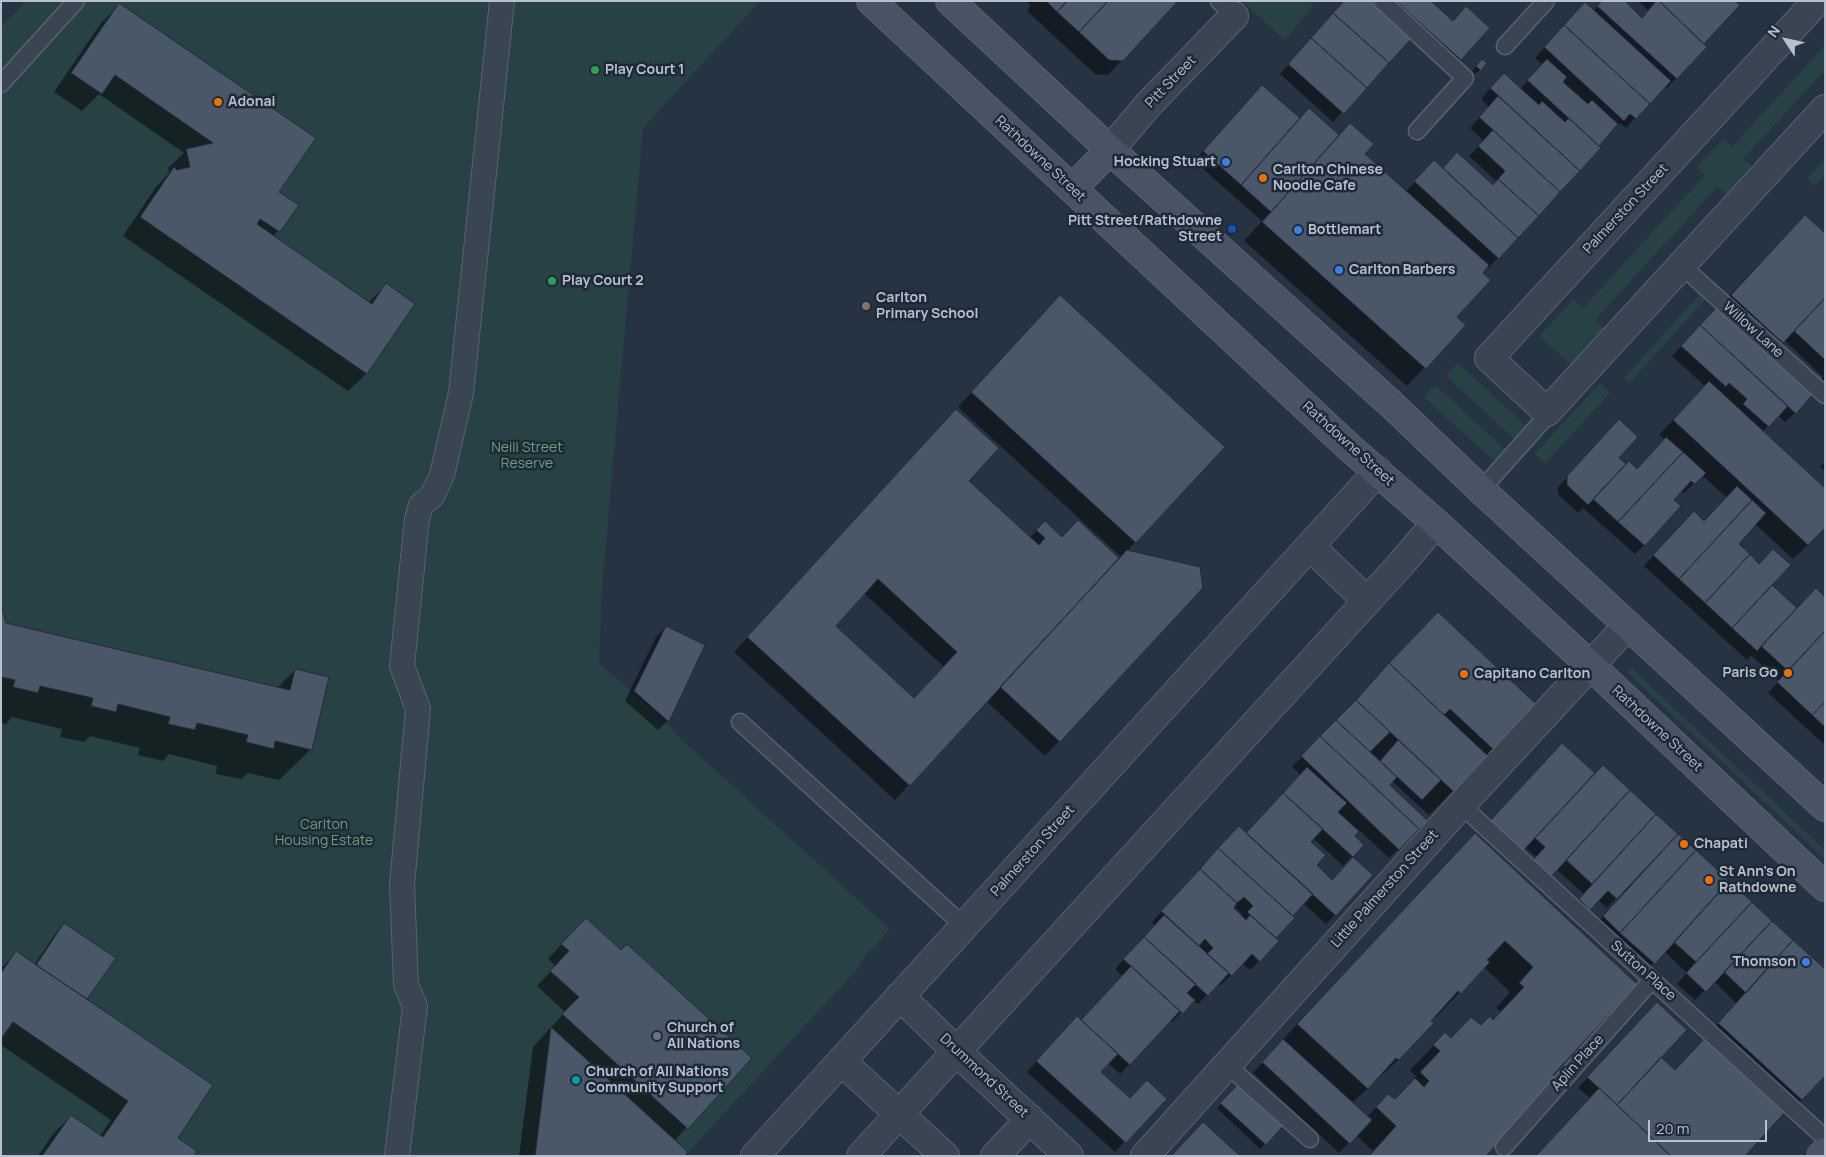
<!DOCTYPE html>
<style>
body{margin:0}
#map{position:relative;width:1826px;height:1157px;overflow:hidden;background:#263343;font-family:Manrope,sans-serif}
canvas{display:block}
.frame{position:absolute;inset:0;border:2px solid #b7c0cc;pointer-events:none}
.north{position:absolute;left:1761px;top:15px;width:50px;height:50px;-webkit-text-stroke:4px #1f2a38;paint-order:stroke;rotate:305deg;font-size:14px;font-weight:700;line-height:20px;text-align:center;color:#b7c0cc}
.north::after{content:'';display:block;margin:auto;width:18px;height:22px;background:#b7c0cc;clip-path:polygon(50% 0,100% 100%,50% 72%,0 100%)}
.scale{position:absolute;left:1648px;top:1120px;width:119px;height:22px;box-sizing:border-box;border:2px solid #b7c0cc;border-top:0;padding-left:6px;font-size:15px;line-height:18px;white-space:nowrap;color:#b7c0cc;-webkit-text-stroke:4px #1f2a38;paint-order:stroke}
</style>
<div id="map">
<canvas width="1826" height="1157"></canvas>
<div class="frame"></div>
<div class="north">N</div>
<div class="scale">20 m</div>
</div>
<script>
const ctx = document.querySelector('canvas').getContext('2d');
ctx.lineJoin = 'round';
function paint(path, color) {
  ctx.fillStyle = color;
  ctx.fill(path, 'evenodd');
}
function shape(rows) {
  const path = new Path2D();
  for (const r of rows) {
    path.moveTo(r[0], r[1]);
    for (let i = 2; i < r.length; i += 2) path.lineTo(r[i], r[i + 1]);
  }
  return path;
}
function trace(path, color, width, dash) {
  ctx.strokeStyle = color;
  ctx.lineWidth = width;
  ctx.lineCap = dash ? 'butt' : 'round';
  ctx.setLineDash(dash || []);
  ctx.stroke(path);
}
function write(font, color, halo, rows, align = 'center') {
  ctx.font = font + ' Manrope,sans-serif';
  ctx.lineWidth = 5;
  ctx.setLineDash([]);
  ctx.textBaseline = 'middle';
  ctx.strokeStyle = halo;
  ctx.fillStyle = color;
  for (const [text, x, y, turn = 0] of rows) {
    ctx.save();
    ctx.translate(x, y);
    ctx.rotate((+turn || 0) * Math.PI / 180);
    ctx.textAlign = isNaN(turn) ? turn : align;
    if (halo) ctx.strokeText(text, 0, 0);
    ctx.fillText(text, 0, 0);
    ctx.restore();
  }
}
const green = shape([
 [26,1,760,1,643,128,602,587,599,663,666,722,683,741,890,929,861,961,859,967,685,1156,1,1156,1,27],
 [1242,1,1308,1,1314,6,1284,40],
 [1825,45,1825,70,1743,159,1753,167,1728,195,1718,186,1595,320,1604,328,1571,364,1539,336,1573,299,1583,308,1705,175,1697,167,1723,139,1732,147],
 [1825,159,1825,175,1815,186,1807,178],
 [1700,294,1706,299,1629,383,1624,378],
 [1458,363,1526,426,1514,439,1446,376],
 [1600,383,1610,393,1545,464,1534,454],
 [1435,385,1507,451,1495,462,1424,397],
 [1631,668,1825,850,1825,859,1627,672]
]);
const shadow = shape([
 [1026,1,1177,1,1108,75,1095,74,1027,11,1031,6],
 [1344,1,1429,1,1452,22,1488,28,1450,69,1413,35,1333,122,1280,74],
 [1603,1,1641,19,1649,11,1638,1,1735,1,1738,5,1702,44,1705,47,1676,78,1667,88,1664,86,1626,128,1620,123,1613,129,1597,146,1599,148,1498,258,1488,268,1487,266,1456,317,1464,325,1407,386,1244,241,1262,221,1194,161,1262,87,1299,119,1309,110,1405,192,1425,171,1442,170,1448,164,1492,186,1497,182,1469,156,1484,141,1470,128,1489,107,1481,99,1494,84,1520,89,1543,65,1535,58,1576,13,1594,11],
 [119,5,278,192,297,205,273,237,368,303,386,285,367,373,348,391,123,236,156,187,169,173,168,168,184,153,99,94,82,111,54,92,101,23],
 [1482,61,1480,70,1475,74,1472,71],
 [1791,231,1825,235,1825,383,1821,380,1823,377,1784,340,1769,355,1795,413,1785,422,1778,415,1762,432,1808,545,1793,559,1755,524,1737,544,1770,585,1796,610,1825,598,1825,745,1768,693,1779,681,1751,655,1747,660,1644,566,1684,522,1704,523,1727,498,1702,475,1684,493,1681,490,1673,500,1644,545,1635,554,1583,508,1578,513,1558,494,1558,487,1610,431,1617,458,1626,465,1637,470,1665,440,1659,435,1705,386,1672,356],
 [1046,311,1223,447,1127,551,1059,741,1045,756,986,701,895,800,734,652,942,425,967,481,1029,538,1045,523,1062,538,1078,522,1119,560,1121,557,958,407],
 [864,593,944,667,914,699,834,626],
 [1825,462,1825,471,1820,467],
 [1,611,5,624,277,688,295,670,311,749,279,780,248,773,241,779,216,774,217,766,169,754,163,761,138,755,140,748,90,736,84,742,60,737,62,729,12,717,6,724,1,723],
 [666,627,704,646,668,721,658,730,625,701,656,637],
 [1423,628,1494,750,1429,815,1392,781,1388,785,1426,821,1389,858,1359,830,1353,836,1352,856,1343,866,1313,838,1309,842,1315,865,1335,915,1326,924,1303,903,1291,916,1293,918,1274,938,1259,961,1250,970,1242,963,1221,985,1219,983,1198,1004,1193,1000,1172,1022,1170,1020,1120,1074,1108,1063,1100,1072,1129,1100,1165,1099,1115,1152,1027,1072,1067,1028,1080,1021,1122,976,1115,969,1155,925,1152,922,1230,837,1246,834,1301,775,1292,767],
 [1234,906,1243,915,1241,916,1232,908],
 [1562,744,1595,775,1603,767,1825,971,1802,1100,1787,1114,1784,1111,1590,1098,1578,1088,1647,1013,1660,1058,1674,1071,1706,1039,1705,1038,1736,1003,1714,981,1695,1000,1677,984,1687,973,1664,951,1644,973,1589,931,1625,893,1623,891,1607,908,1598,900,1580,918,1570,909,1584,894,1556,869,1537,858,1525,847],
 [1475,834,1635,984,1551,1075,1484,1156,1369,1156,1373,1151,1356,1135,1339,1153,1253,1073,1274,1049],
 [1484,967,1510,992,1496,1008,1501,1012,1493,1021,1451,1039,1445,1034,1410,1070,1416,1076,1394,1100,1388,1095,1367,1117,1352,1103,1398,1060,1432,1023,1430,1021,1434,1015,1436,1017],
 [64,925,114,959,85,999,176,1139,192,1156,38,1156,53,1134,71,1116,100,1136,111,1120,1,1045,1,968,17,953,34,965,55,934],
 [571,934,621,952,750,1059,674,1141,683,1156,519,1156,533,1047,565,1012,537,986,556,966,548,959],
 [1238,1086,1281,1126,1260,1149,1217,1108]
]);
const building = shape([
 [1046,1,1067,1,1057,12,1046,1],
 [1067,1,1108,1,1079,32,1057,12,1067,1],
 [1108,1,1178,1,1123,61,1109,60,1079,32,1108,1],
 [1344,1,1375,1,1414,36,1389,63,1333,13,1344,1],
 [1396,1,1431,1,1453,21,1466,6,1490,28,1461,60,1396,1],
 [1602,1,1625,1,1642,18,1656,1,1659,1,1707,47,1677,79,1597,6,1602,1],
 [1659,1,1735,1,1740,5,1704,44,1659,1],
 [1585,2,1671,81,1650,104,1564,25,1585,2],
 [119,3,316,138,279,192,299,205,280,232,260,219,257,224,372,304,386,283,415,304,367,374,140,217,174,167,177,170,190,167,186,149,213,143,115,75,102,94,71,73,119,3],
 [1333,13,1389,63,1367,88,1311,38,1333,13],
 [1564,25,1650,104,1636,119,1630,114,1624,121,1544,47,1564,25],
 [1311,38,1367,88,1344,114,1288,64,1311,38],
 [1482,59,1487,63,1481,71,1476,66,1482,59],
 [1547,59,1567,77,1563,82,1588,104,1592,100,1618,124,1599,146,1527,80,1547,59],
 [1504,73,1539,105,1542,101,1565,122,1569,118,1601,148,1580,171,1490,88,1504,73],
 [1262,85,1300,118,1241,185,1203,151,1262,85],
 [1498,96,1580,171,1560,192,1479,117,1498,96],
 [1309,108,1339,135,1271,212,1241,185,1309,108],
 [1350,123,1374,144,1365,154,1489,265,1483,273,1491,280,1457,317,1466,325,1426,369,1262,222,1350,123],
 [1493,130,1560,192,1539,216,1498,179,1505,171,1478,146,1493,130],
 [1457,152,1493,185,1498,179,1539,216,1518,238,1443,168,1457,152],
 [1434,160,1518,238,1499,259,1414,181,1434,160],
 [1805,215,1825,233,1825,298,1783,343,1731,295,1805,215],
 [1060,295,1225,447,1136,543,971,392,1060,295],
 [1825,298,1825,360,1794,331,1825,298],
 [1718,306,1813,394,1796,414,1700,325,1718,306],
 [1700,325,1788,406,1769,427,1743,404,1747,399,1729,383,1726,387,1681,346,1700,325],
 [1709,381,1825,488,1825,528,1808,545,1673,420,1709,381],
 [956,409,999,448,969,481,1039,545,1045,538,1036,530,1045,521,1062,537,1078,520,1119,558,910,786,747,637,956,409],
 [878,579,957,652,914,698,836,626,878,579],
 [1619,419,1638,437,1619,458,1626,464,1588,505,1567,485,1567,476,1619,419],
 [1666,437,1683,452,1618,522,1593,499,1629,461,1637,469,1666,437],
 [1683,452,1706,473,1695,484,1691,481,1674,500,1681,506,1645,546,1618,522,1683,452],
 [1737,486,1752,500,1679,579,1653,555,1694,511,1704,521,1737,486],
 [1752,500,1766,513,1739,544,1750,554,1705,603,1679,579,1752,500],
 [1773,549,1791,565,1732,628,1705,603,1750,554,1759,564,1773,549],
 [1127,550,1200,567,1203,588,1060,742,1000,687,1127,550],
 [1772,585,1797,608,1757,651,1732,628,1772,585],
 [1816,588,1825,597,1825,631,1788,671,1761,646,1816,588],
 [1,606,6,623,290,690,295,669,329,677,312,750,275,741,274,749,246,742,248,735,197,723,195,730,168,724,170,717,118,704,116,712,91,706,93,698,40,686,38,693,13,687,15,680,1,677,1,606],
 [1438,612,1537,705,1495,751,1450,709,1444,715,1389,663,1438,612],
 [666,626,705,645,669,722,634,691,666,626],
 [1825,631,1825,702,1812,715,1777,682,1825,631],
 [1389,663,1488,756,1454,792,1356,700,1389,663],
 [1356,700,1390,732,1370,752,1336,720,1356,700],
 [1825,702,1825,727,1812,715,1825,702],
 [1336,720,1397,777,1390,785,1428,821,1419,829,1320,736,1336,720],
 [1320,736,1419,829,1399,850,1301,756,1320,736],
 [1398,740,1441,780,1422,800,1380,761,1398,740],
 [1562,743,1595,773,1522,852,1489,822,1562,743],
 [1603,765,1630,790,1550,878,1532,861,1545,847,1535,838,1603,765],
 [1307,767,1347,803,1338,812,1359,831,1355,836,1364,845,1353,857,1283,793,1307,767],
 [1630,790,1656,814,1592,884,1566,860,1630,790],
 [1283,793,1323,829,1311,842,1326,855,1317,865,1332,880,1353,857,1373,875,1336,916,1246,833,1283,793],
 [1656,814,1678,834,1617,899,1608,891,1590,910,1579,899,1656,814],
 [1239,826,1313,894,1293,916,1218,848,1239,826],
 [1475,833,1637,984,1553,1075,1557,1079,1486,1156,1369,1156,1396,1126,1376,1107,1388,1094,1395,1099,1415,1078,1424,1087,1429,1081,1420,1072,1440,1051,1433,1045,1445,1032,1451,1038,1471,1017,1481,1025,1490,1016,1493,1020,1524,987,1519,983,1533,967,1505,941,1487,960,1490,962,1461,994,1458,991,1431,1021,1434,1023,1399,1060,1396,1058,1368,1089,1297,1024,1475,833],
 [1678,834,1696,850,1620,933,1603,916,1678,834],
 [1218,848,1295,918,1276,938,1247,912,1253,906,1244,897,1237,903,1200,869,1218,848],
 [1696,850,1729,881,1655,964,1620,933,1696,850],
 [1200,869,1237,903,1234,908,1246,920,1250,915,1279,941,1260,962,1252,954,1232,976,1207,954,1213,948,1205,939,1199,946,1161,911,1200,869],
 [1729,881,1752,902,1696,962,1674,942,1729,881],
 [1752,902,1772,921,1706,992,1686,973,1752,902],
 [1164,915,1229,973,1208,996,1144,937,1164,915],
 [586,918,621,950,627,944,752,1058,688,1129,562,1014,579,997,550,971,569,951,561,944,586,918],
 [1772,921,1793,940,1746,993,1724,972,1772,921],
 [64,923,116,958,87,999,36,965,64,923],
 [1144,937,1196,984,1187,993,1195,1000,1183,1014,1123,959,1144,937],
 [1793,940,1825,969,1825,1076,1802,1100,1718,1023,1793,940],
 [16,951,213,1085,178,1138,197,1151,194,1156,42,1156,71,1115,103,1137,128,1101,13,1022,1,1039,1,973,16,951],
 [1131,966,1180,1011,1130,1065,1081,1020,1131,966],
 [1657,1002,1687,1030,1617,1105,1587,1077,1657,1002],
 [1077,1016,1118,1054,1101,1072,1130,1098,1147,1080,1167,1099,1126,1143,1036,1061,1077,1016],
 [551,1027,688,1152,685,1156,535,1156,551,1027],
 [1706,1037,1786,1111,1745,1156,1671,1156,1617,1105,1661,1057,1675,1070,1706,1037],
 [1283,1039,1372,1120,1350,1144,1262,1062,1283,1039],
 [1238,1084,1283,1126,1266,1145,1220,1103,1238,1084],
 [1599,1088,1671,1156,1536,1156,1599,1088],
 [1203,1122,1240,1156,1171,1156,1203,1122]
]);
const service = shape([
 [1219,1,1234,16],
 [1382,1,1465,78,1417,131],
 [1505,46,1546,1],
 [1,84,76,1],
 [1682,266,1825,395],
 [1481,490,1545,418,1547,412],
 [740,722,964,926],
 [1461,805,1825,1138],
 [1227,1065,1310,1139],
 [1504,1147,1652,980]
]);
const pedestrian = shape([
 [397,1156,415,1006,406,985,402,885,418,709,402,666,417,519,421,505,432,496,442,475,461,393,502,1]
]);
const minor = shape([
 [1817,1,1489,358,1547,412,1825,109],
 [1110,150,1148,105,1234,16],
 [1310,546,1367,601],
 [900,996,957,1052,1069,1156],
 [841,1061,945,1156],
 [755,1156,1378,471],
 [861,1156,1401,564,1436,523],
 [995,1156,1030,1119],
 [1145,1156,1461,805,1628,625]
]);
const secondary = shape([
 [871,1,1350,448,1436,523,1591,666,1825,887],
 [950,1,1110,150,1391,404,1481,490,1825,807],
 [1072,189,1110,150],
 [1821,1156,1825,1152]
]);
const markers = [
 [595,70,5,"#2e9e5b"],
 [218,102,5,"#e8710a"],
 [1226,162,5,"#3f7fe0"],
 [1263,178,5,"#e8710a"],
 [1232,229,5,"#1a4fb4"],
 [1298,230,5,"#3f7fe0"],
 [1339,270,5,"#3f7fe0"],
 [552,281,5,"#2e9e5b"],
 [866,306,5,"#8d6e63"],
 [1788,673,5,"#e8710a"],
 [1464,674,5,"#e8710a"],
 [1684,844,5,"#e8710a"],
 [1709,880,5,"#e8710a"],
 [1806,962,5,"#3f7fe0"],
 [657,1036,5,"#6b7280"],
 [576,1080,5,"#0f9aa8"]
];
const poiNames = [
 ["Play Court 1",605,70],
 ["Adonai",228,102],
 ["Hocking Stuart",1216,162,"right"],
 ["Carlton Chinese",1273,170],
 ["Noodle Cafe",1273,186],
 ["Pitt Street/Rathdowne",1222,221,"right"],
 ["Street",1222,237,"right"],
 ["Bottlemart",1308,230],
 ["Carlton Barbers",1349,270],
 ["Play Court 2",562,281],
 ["Carlton",876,298],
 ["Primary School",876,314],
 ["Paris Go",1778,673,"right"],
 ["Capitano Carlton",1474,674],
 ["Chapati",1694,844],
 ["St Ann's On",1719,872],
 ["Rathdowne",1719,888],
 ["Thomson",1796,962,"right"],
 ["Church of",667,1028],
 ["All Nations",667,1044],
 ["Church of All Nations",586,1072],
 ["Community Support",586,1088]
];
const streetNames = [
 ["Pitt Street",1171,82,-46],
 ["Rathdowne Street",1040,159,43],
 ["Palmerston Street",1626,209,-47],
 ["Willow Lane",1753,330,42],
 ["Rathdowne Street",1348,444,42],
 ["Rathdowne Street",1657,729,43],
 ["Palmerston Street",1033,851,-48],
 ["Little Palmerston Street",1385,889,-48],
 ["Sutton Place",1643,971,42],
 ["Aplin Place",1578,1063,-48],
 ["Drummond Street",984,1076,43]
];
const parkNames = [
 ["Neill Street",527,448],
 ["Reserve",527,464],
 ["Carlton",324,825],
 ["Housing Estate",324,841]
];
paint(green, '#284144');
paint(shadow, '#0007');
paint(building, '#4a5769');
trace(building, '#212c3a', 1);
trace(service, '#586370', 19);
trace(pedestrian, '#586370', 26);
trace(minor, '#586370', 30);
trace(secondary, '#586370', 30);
trace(service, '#3a4553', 16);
trace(pedestrian, '#3a4553', 24);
trace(minor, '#3a4553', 28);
trace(secondary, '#485466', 28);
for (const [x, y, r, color] of markers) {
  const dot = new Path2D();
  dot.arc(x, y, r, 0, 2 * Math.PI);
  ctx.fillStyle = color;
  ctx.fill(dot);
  trace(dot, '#1f2a38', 2);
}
write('bold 14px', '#b7c0cc', '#1f2a38', poiNames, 'left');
write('14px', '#b7c0cc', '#1f2a38', streetNames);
write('14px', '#6e9e78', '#1f2a38', parkNames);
</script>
